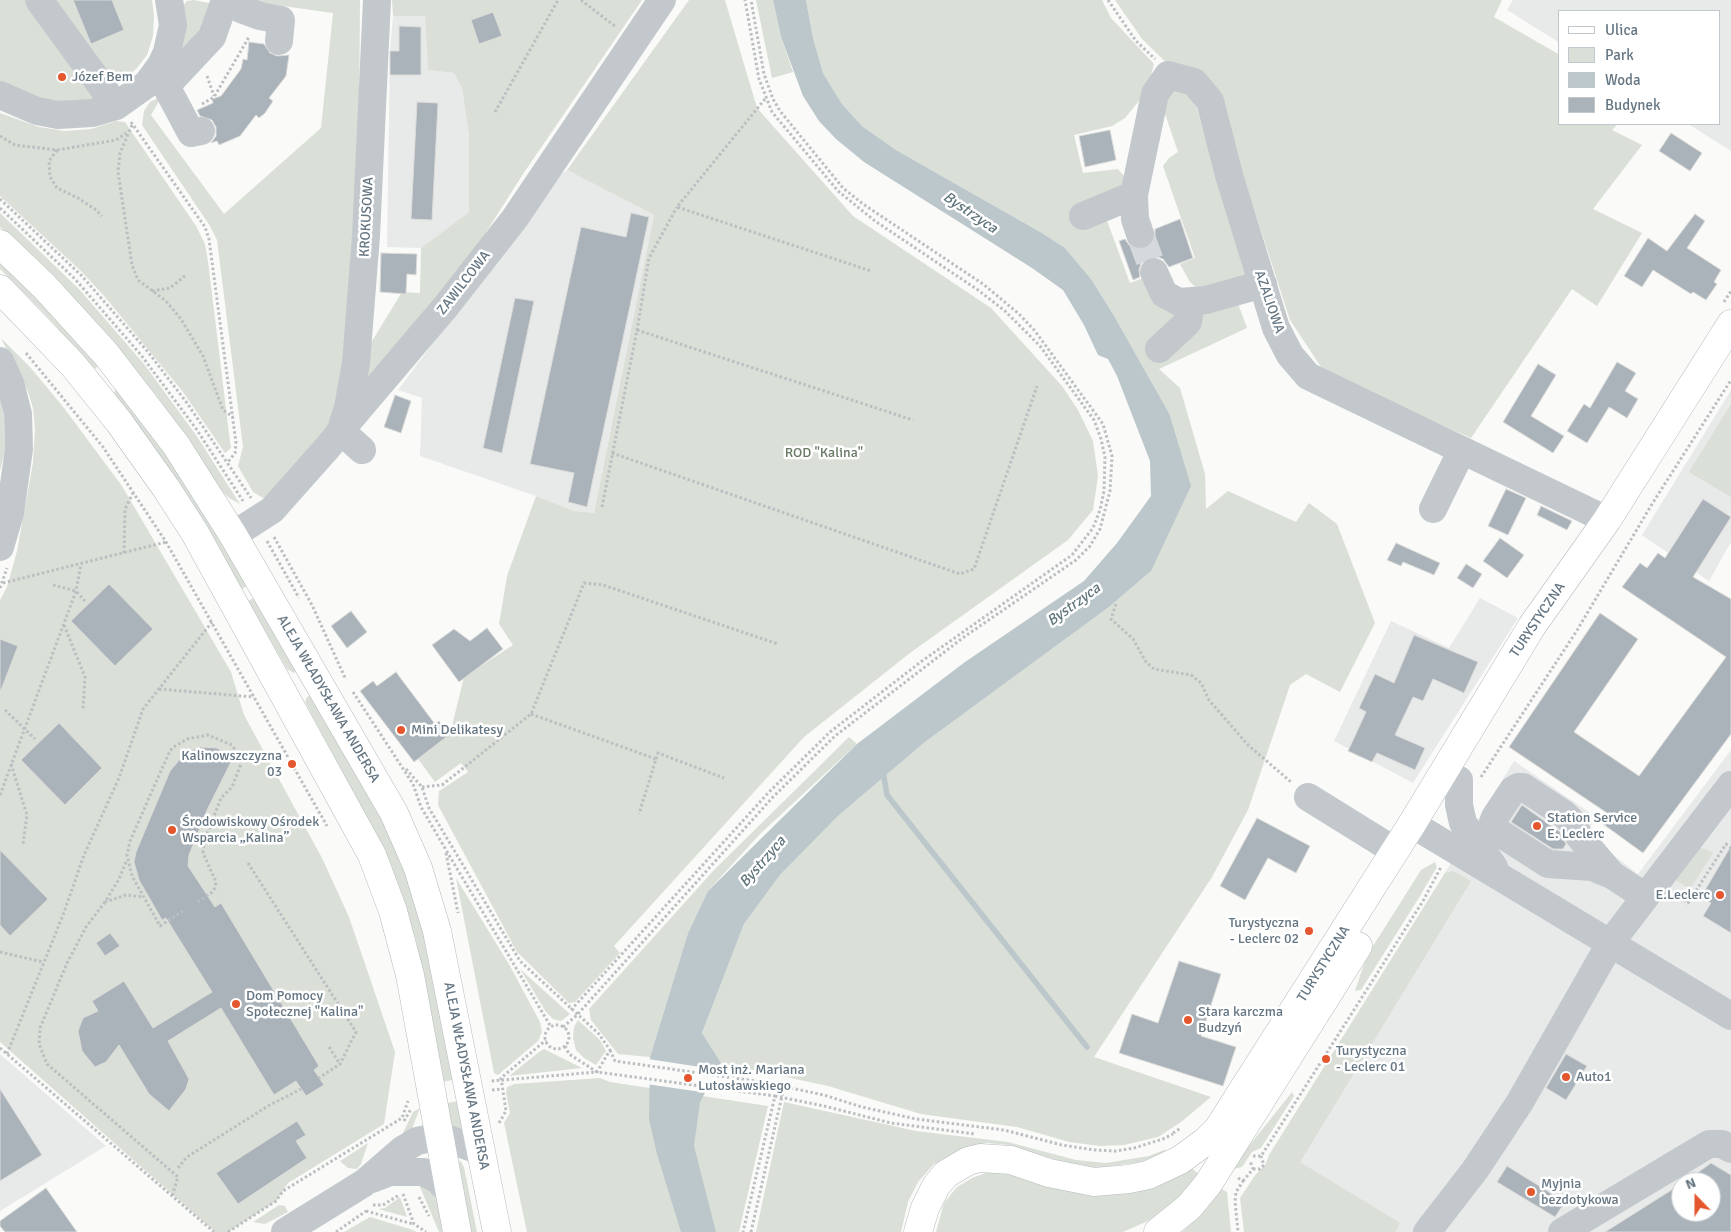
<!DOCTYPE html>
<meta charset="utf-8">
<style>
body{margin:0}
#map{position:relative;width:1731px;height:1232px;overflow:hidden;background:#fafaf8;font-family:Signika,sans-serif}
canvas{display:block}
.legend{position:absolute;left:1558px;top:10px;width:162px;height:115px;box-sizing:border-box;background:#fff;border:1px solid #c1c8cd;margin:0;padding:6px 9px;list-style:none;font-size:15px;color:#657683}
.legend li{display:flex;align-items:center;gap:10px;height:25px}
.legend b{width:25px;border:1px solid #c1c8cd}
.north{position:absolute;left:1671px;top:1172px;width:50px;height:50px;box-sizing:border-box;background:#fff;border:1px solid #c1c8cd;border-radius:50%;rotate:338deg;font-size:14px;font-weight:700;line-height:20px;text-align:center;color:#657683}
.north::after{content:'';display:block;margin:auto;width:18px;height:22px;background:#e4572e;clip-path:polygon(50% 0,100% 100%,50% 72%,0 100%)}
</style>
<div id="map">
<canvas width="1731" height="1232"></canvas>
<ul class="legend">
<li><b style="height:6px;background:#fff"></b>Ulica</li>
<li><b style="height:14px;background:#dadfd7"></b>Park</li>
<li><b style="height:14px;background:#bbc7cb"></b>Woda</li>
<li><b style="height:14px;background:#aab3b9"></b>Budynek</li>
</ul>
<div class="north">N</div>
</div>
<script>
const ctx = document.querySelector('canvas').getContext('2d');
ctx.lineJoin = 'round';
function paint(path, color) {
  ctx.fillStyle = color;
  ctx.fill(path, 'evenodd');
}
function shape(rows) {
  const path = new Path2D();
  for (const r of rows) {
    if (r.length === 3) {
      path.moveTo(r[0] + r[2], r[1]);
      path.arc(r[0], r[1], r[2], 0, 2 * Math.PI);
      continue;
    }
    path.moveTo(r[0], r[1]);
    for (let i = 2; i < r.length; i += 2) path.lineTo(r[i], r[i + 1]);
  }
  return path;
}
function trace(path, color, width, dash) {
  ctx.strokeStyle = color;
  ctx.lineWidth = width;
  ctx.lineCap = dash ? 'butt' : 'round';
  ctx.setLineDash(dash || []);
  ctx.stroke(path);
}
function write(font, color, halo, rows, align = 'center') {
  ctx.font = font + ' Signika,sans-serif';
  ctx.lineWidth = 5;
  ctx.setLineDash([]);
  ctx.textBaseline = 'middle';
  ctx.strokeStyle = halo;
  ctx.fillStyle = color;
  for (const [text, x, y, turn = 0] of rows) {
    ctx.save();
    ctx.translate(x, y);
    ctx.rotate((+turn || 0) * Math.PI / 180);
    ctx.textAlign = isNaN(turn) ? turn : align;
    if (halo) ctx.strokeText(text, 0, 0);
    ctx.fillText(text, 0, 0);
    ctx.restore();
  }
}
const built = shape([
 [1513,0,1731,0,1731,151,1688,124,1720,124,1720,11,1560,11,1560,43,1507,10],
 [393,16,425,16,428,70,454,73,462,88,469,136,469,212,421,248,387,247,390,51],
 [567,170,654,215,594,513,574,511,536,496,420,456,422,398,398,390,556,178],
 [1731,390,1731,542,1709,581,1642,535],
 [1480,598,1518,618,1413,783,1334,741,1391,621,1449,648],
 [1731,750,1731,1232,1364,1232,1262,1169,1514,761,1596,817,1586,834,1638,874],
 [1681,1182,1711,1182,1711,1212,1681,1212],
 [0,1054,106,1146,0,1211]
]);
const green = shape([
 [0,0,30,0,94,97,92,102,62,107,0,85],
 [46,0,73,0,91,44,124,30,112,0,152,0,154,15,153,36,147,55,137,68,117,85],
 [194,0,219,5,164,77,180,9,187,1],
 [240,0,360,0,359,123,352,245,345,366,336,420,268,497,263,498,253,492,238,466,243,447,217,240,210,226,142,125,144,111,150,102,162,96,151,115,224,214,321,128,333,13],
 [392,0,642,0,523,174,447,294,376,378,365,380,369,346,402,292,420,293,421,248,469,212,469,136,462,88,454,73,428,70,425,16,393,16],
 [689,0,725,0,757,108,853,216,991,308,1062,386,1078,410,1093,441,1098,476,1093,510,1068,540,910,653,804,737,614,946,620,953,575,1002,569,1003,517,952,438,805,439,791,468,772,461,763,435,782,418,759,450,734,464,677,513,645,499,624,507,576,536,496,574,511,594,513,654,215,567,170],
 [756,0,773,0,781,37,793,72,772,78],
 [806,0,1102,0,1111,18,1154,64,1147,91,1125,118,1112,126,1074,135,1083,173,1118,169,1124,176,1124,186,1106,218,1130,283,1143,278,1199,315,1237,301,1247,328,1159,369,1180,388,1205,474,1206,509,1228,491,1296,522,1309,503,1337,524,1375,623,1340,692,1306,674,1290,685,1248,810,1212,877,1094,1057,1211,1097,1181,1122,1158,1137,1124,1145,1100,1146,1069,1142,1017,1127,921,1114,828,1086,721,1063,702,1033,744,924,780,875,838,816,925,742,1109,607,1151,571,1169,413,1113,314,1091,279,1065,248,1042,233,896,150,862,126,842,104,823,73,813,38],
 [1115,0,1502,0,1494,17,1560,55,1560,124,1618,124,1612,130,1642,145,1593,209,1642,233,1597,306,1572,289,1471,438,1325,373,1290,320,1245,181,1209,83,1176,72,1142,39],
 [1167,87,1191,88,1247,279,1199,290,1190,282,1180,264,1195,258,1163,166,1169,158,1178,152,1163,108],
 [0,113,39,127,65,131,91,129,116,121,125,122,196,226,205,244,208,261,230,442,231,448,225,453,183,392,105,297,82,272,0,196],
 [0,213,79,289,144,364,196,435,240,504,229,498,219,488,157,396,98,324,47,271,0,227],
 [0,263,50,311,99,365,95,369,44,313,0,269],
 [1,338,30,367,64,408,122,486,231,672,244,715,322,858,349,917,395,1052,384,1124,288,1183,276,1201,228,1232,215,1232,0,1042,0,600,7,587,17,551,33,463,35,429,33,408,28,392],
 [116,388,162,447,248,585,242,589,177,480,114,393],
 [0,400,4,418,5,450,0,471],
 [1731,404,1731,497,1689,472],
 [254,598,296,671,294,673,287,669,248,601],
 [310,696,392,836,425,925,456,1079,443,1082,416,940,389,859,305,702,307,697],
 [849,737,857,744,760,834,708,891,688,933,650,1057,618,1054,591,1020,589,1009,714,870],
 [1699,848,1706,849,1713,853,1690,889,1671,877],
 [1435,862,1437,867,1420,896,1361,990,1355,991,1367,955,1382,932,1421,870],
 [1453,871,1471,881,1300,1162,1400,1223,1395,1232,1244,1232,1240,1198,1256,1174,1266,1164,1269,1155,1445,873],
 [456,878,510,966,540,1022,542,1032,538,1041,498,1075,494,1073],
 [520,969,570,1014,561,1021,553,1019,546,1012],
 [578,1020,600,1040,606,1051,596,1065,584,1058,576,1050,573,1038,574,1027],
 [544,1049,582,1068,509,1076,539,1052],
 [600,1078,610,1082,768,1106,739,1232,527,1232,504,1123,510,1113,506,1093,507,1087,515,1084],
 [1292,1092,1294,1096,1261,1148,1252,1152,1242,1167,1233,1169,1249,1146],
 [459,1101,465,1138,452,1129,447,1103],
 [784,1102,916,1131,1008,1142,1076,1160,1106,1163,1149,1156,1164,1150,1168,1152,1140,1162,1097,1168,1076,1166,1009,1145,986,1143,964,1148,934,1164,918,1182,908,1202,901,1232,756,1232],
 [420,1108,410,1134,402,1135,413,1112],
 [368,1143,361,1164,357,1169,348,1168,340,1161],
 [460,1160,464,1167,477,1232,471,1232,459,1163],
 [1190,1167,1200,1175,1174,1203,1148,1221,1123,1232,936,1232,944,1203,957,1187,972,1178,986,1173,1004,1173,1052,1188,1091,1195,1126,1194,1150,1188,1162,1184],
 [417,1180,437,1194,446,1232,439,1232],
 [1220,1188,1227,1192,1231,1232,1182,1232,1208,1207],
 [400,1197,407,1217,378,1209,385,1208],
 [279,1205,285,1206,288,1212,265,1224,253,1222],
 [370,1217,410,1229,417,1232,344,1232]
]);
const water = shape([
 [773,0,806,0,813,38,823,73,842,104,862,126,896,150,1042,233,1065,248,1091,279,1113,314,1169,413,1191,486,1151,571,1109,607,925,742,838,816,780,875,744,924,702,1033,721,1063,700,1102,694,1146,716,1232,681,1232,657,1154,649,1119,650,1057,688,933,708,891,857,744,965,662,1084,581,1117,543,1151,496,1150,461,1117,376,1108,359,1098,355,1084,325,1063,290,1032,268,864,162,836,139,819,121,803,96,781,37]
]);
const pier = shape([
 [648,1059,720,1070,708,1093,646,1084]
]);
const stream = shape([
 [883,771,887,795,1087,1047]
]);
const building = shape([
 [73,0,112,0,124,30,91,44,73,0],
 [493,12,502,36,479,44,471,20,493,12],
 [399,26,421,27,421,75,390,75,390,51,399,51,399,26],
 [249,42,264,44,270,53,277,56,289,55,286,76,269,98,273,101,265,113,259,118,256,115,240,136,219,145,217,141,211,143,216,136,216,127,212,120,200,116,197,110,213,103,212,99,221,96,241,69,243,59,247,60,249,42],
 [417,102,438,103,432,220,411,219,417,102],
 [1110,130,1116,160,1085,167,1079,136,1110,130],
 [1671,133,1702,153,1690,171,1659,151,1671,133],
 [631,213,649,217,587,507,568,502,574,473,530,464,581,227,626,237,631,213],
 [1695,214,1705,221,1687,248,1721,270,1714,282,1717,284,1706,300,1693,292,1691,294,1653,270,1642,287,1624,276,1648,238,1667,251,1695,214],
 [1180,219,1193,258,1169,267,1163,259,1155,256,1148,258,1141,263,1139,270,1140,277,1133,280,1119,241,1125,239,1129,245,1136,249,1145,249,1151,245,1155,238,1155,229,1180,219],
 [381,253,417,254,416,275,407,274,406,294,380,292,381,253],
 [515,298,534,301,502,453,483,448,515,298],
 [1617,362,1636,373,1625,391,1638,399,1627,418,1609,407,1587,443,1567,431,1584,404,1590,408,1617,362],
 [1538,364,1556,375,1531,416,1564,436,1553,453,1503,422,1538,364],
 [395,395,411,401,401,433,384,427,395,395],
 [1506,489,1526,498,1508,535,1488,526,1506,489],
 [1703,499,1731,517,1693,577,1731,599,1731,734,1643,853,1603,824,1610,815,1509,747,1600,613,1638,639,1574,732,1639,776,1726,657,1622,587,1640,563,1647,568,1658,553,1665,558,1703,499],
 [1541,506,1572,521,1567,530,1537,515,1541,506],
 [1500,538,1524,555,1507,578,1483,561,1500,538],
 [1396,543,1440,563,1434,575,1403,562,1401,566,1387,560,1396,543],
 [1466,564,1482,574,1473,588,1457,578,1466,564],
 [109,584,153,629,115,666,71,621,109,584],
 [351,611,367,632,347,648,331,626,351,611],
 [487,628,503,649,459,682,432,645,454,629,470,641,487,628],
 [1414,635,1478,662,1464,693,1433,679,1423,701,1413,697,1395,735,1425,748,1415,770,1377,753,1372,762,1348,751,1366,712,1359,708,1375,674,1394,683,1414,635],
 [0,639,18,646,1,690,0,690,0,639],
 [396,672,435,724,439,721,449,735,414,762,360,691,373,681,377,686,396,672],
 [59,723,102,768,65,805,21,760,59,723],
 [200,747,217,748,233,758,208,808,189,855,188,866,215,907,221,903,319,1066,314,1070,324,1085,306,1096,296,1081,274,1095,221,1008,168,1041,189,1079,186,1089,169,1111,149,1094,119,1045,106,1062,95,1067,82,1051,78,1031,83,1018,98,1011,92,1001,124,981,153,1028,212,992,166,918,162,920,139,880,134,862,136,852,170,771,186,752,200,747],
 [1522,805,1560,832,1566,844,1563,849,1553,849,1511,822,1522,805],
 [1257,818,1310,846,1296,873,1268,858,1245,900,1220,886,1257,818],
 [1731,846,1731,933,1703,916,1711,903,1701,897,1731,846],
 [0,850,48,899,10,936,0,925,0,850],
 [110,933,120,946,105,956,96,943,110,933],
 [1179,961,1221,974,1201,1036,1236,1047,1223,1086,1119,1053,1132,1014,1158,1023,1179,961],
 [1566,1054,1587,1066,1566,1100,1546,1088,1566,1054],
 [0,1089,42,1155,0,1181,0,1089],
 [297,1121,306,1135,296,1141,307,1158,238,1204,216,1173,297,1121],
 [1711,1163,1731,1175,1731,1232,1605,1232,1681,1184,1681,1212,1711,1212,1711,1182,1685,1182,1711,1163],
 [1507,1166,1565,1202,1555,1217,1497,1182,1507,1166],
 [46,1188,77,1232,5,1232,0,1226,0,1221,46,1188]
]);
const minorTunnel = shape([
 [1140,234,1154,272]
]);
const path = shape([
 [581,0,616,27],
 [1108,0,1136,41,1155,59],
 [207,76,214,96],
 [765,99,677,207,871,271],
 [202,104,214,97,249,37],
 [495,112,558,0],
 [131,122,205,227,209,239,236,443,235,453,228,462],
 [132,125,120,153,118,172,132,265,138,280,166,301,181,319,203,356,223,410,233,417],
 [0,136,15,145,57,150,116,140,126,133],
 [57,150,49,161,50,177,57,188,78,198,96,210,102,216],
 [0,199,82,276,148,352,187,403,251,498],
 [0,208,75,279,141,355,197,430,243,501],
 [152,291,170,288,186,275],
 [1724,302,1731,291],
 [637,330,913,420],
 [26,353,103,447,166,542,327,826],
 [612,453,960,574,974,569,1037,386],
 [602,507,637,330,649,258,677,207],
 [274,537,312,605,346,680],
 [267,541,299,598],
 [124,553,125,509,133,493],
 [3,583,166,542],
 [53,585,76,591,85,601],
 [0,588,7,568],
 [1116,604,1111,619,1133,639,1146,662,1154,669,1191,675,1201,683,1209,700,1248,745,1291,782],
 [64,625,85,677,83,709],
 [159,689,254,697],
 [353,692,413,784,421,807,446,850,551,1027],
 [5,710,35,739],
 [531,714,656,759,639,814],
 [656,759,658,753,724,778],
 [11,764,27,815,23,844],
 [406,769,422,787,429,808,520,961,599,1034,610,1050,597,1072,491,1081],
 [1481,777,1576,632,1652,504,1731,380],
 [422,787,442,785,531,714,584,583,603,585,778,644],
 [0,795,76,591,81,564],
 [446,853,458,913],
 [126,862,119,879,105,902,126,895,143,897],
 [248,863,356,1032,340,1064,319,1078],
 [1675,895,1688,903,1726,844,1731,848],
 [105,902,86,927,67,963,40,1028,39,1044,47,1064,178,1177,172,1196],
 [183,911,160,926,132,876,127,855,130,841,168,755,172,748,187,739,208,735,232,745,239,756,241,764,232,787,221,798,204,842,203,853,216,882,215,888,211,893,196,903],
 [0,952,43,962],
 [571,1010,769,792,830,732,922,661,1072,555,1093,528,1100,510,1104,491,1105,457,1101,439,1094,420,1040,346,1005,311,978,290,875,221,838,191,772,112,759,79,745,0],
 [557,1037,12],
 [563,1027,577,1015,773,797,835,736,964,637,1076,560,1090,546,1100,529,1110,491,1112,456,1103,424,1035,331,1019,314,983,284,863,204,843,188,780,111,773,99,764,74,751,0],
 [565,1046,569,1054,597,1072,775,1096,743,1232],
 [329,1047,340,1064],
 [0,1048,214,1232],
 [610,1050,615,1061,762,1082,824,1095,862,1107,916,1119,1004,1130,1062,1145,1094,1150,1116,1151,1134,1148,1163,1139,1173,1134],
 [7,1054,63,915,84,855,119,778,143,709,212,622],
 [492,1090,501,1089],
 [775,1096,824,1106,891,1123,975,1134],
 [404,1121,411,1109],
 [499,1123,506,1111,501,1078,546,1040],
 [1173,1133,1181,1128],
 [1253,1156,1261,1156,1274,1136,1423,901,1441,867],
 [178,1168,187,1157,268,1106,301,1089],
 [1253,1169,1260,1169,1264,1165,1261,1156],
 [1238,1178,1243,1181,1236,1192,1235,1201,1238,1232],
 [1243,1181,1253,1169,1250,1161],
 [403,1194,414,1224,426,1232],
 [419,1197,429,1216],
 [373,1205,383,1205,399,1195],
 [366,1211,413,1224],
 [228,1232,276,1201,283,1191,402,1118,408,1101],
 [336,1232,366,1211],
 [751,1232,784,1087]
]);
const minor = shape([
 [39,0,116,106],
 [228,0,241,9,260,16,281,20,279,41],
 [154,75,166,86,191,133,201,131],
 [166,86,212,37,225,0],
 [0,95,37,111,58,115,92,113,116,106,147,84,161,65,167,52,173,25,169,0],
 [1083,216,1134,195],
 [1140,234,1135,219,1134,195,1155,94,1168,75,1194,82,1210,101,1229,175,1276,328,1290,355,1308,376,1607,520],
 [1154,272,1164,294,1179,302,1206,300,1263,284],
 [1159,349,1188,322,1191,302],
 [0,361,10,383,18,414,19,449,10,513,0,547],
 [343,423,348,408,356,363,366,236,377,0],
 [341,431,362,450],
 [1433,509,1462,450],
 [233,535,272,510,328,447,341,431,340,431,447,305,515,218,662,0],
 [1459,780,1459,805,1463,823,1494,867],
 [1308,797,1395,851],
 [1412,824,1731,1016],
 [1612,875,1592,867,1548,864,1495,830,1493,823,1495,817,1513,790,1518,787,1523,787,1564,814,1573,823,1579,836,1612,875,1644,896],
 [372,1179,390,1172,424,1172,438,1180,450,1192],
 [285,1232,364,1183,402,1150,417,1141,440,1136,481,1151],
 [1427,1232,1475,1170,1520,1102,1611,942,1731,785],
 [1562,1232,1709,1144,1722,1144,1731,1149]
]);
const major = shape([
 [0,244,44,286,106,354,176,445,233,535,394,813,418,868,437,931,497,1232],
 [0,289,73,365,119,422,166,488,195,533,372,855,393,911,410,975,457,1232],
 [918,1232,925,1208,936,1186,946,1174,968,1161,980,1158,1011,1160,1049,1173,1094,1182,1129,1179,1148,1175,1180,1160,1206,1141,1218,1129,1412,824,1532,626,1607,520,1731,324],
 [1158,1232,1189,1207,1208,1184,1358,946]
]);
const markers = [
 [62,77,5,"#e4572e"],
 [401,730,5,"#e4572e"],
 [292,764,5,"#e4572e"],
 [1537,826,5,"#e4572e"],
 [172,830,5,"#e4572e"],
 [1720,895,5,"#e4572e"],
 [1309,931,5,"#e4572e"],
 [236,1004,5,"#e4572e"],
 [1188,1020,5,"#e4572e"],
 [1326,1059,5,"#e4572e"],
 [1566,1077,5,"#e4572e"],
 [688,1078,5,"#e4572e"],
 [1531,1192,5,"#e4572e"]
];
const poiNames = [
 ["Józef Bem",72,77],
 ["Mini Delikatesy",411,730],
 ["Kalinowszczyzna",282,756,"right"],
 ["03",282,772,"right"],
 ["Station Service",1547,818],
 ["E. Leclerc",1547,834],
 ["Środowiskowy Ośrodek",182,822],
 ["Wsparcia „Kalina”",182,838],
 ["E.Leclerc",1710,895,"right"],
 ["Turystyczna",1299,923,"right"],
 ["- Leclerc 02",1299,939,"right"],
 ["Dom Pomocy",246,996],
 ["Społecznej \"Kalina\"",246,1012],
 ["Stara karczma",1198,1012],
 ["Budzyń",1198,1028],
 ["Turystyczna",1336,1051],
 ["- Leclerc 01",1336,1067],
 ["Most inż. Mariana",698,1070],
 ["Lutosławskiego",698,1086],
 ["Auto1",1576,1077],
 ["Myjnia",1541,1184],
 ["bezdotykowa",1541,1200]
];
const streetNames = [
 ["KROKUSOWA",367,217,-87],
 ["ZAWILCOWA",464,283,-52],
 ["AZALIOWA",1269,302,71],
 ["TURYSTYCZNA",1538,620,-56],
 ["ALEJA WŁADYSŁAWA ANDERSA",328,699,60],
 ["TURYSTYCZNA",1324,964,-58],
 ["ALEJA WŁADYSŁAWA ANDERSA",466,1076,79]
];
const parkNames = [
 ["ROD \"Kalina\"",824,453]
];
const waterNames = [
 ["Bystrzyca",970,213,34],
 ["Bystrzyca",1074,605,-36],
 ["Bystrzyca",763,862,-49]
];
paint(built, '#e8e9e9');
paint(green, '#dadfd7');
paint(water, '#bbc7cb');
paint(pier, '#fafaf8');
trace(stream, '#bbc7cb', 5.5);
paint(building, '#aab3b9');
trace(building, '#dcdcda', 1);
trace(minorTunnel, '#d5d9db', 28, [28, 14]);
trace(major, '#b5babe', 29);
trace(path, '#bbbfc2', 3, [2.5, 2.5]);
trace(minor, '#c3c8cc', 28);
trace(major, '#fff', 28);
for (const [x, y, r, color] of markers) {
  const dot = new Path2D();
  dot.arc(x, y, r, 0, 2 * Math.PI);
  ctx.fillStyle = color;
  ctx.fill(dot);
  trace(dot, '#fff', 2);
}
write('14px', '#657683', '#fff', poiNames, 'left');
write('14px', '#657683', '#fff', streetNames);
write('14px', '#687a64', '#fff', parkNames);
write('italic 15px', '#60757c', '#fff', waterNames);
</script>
